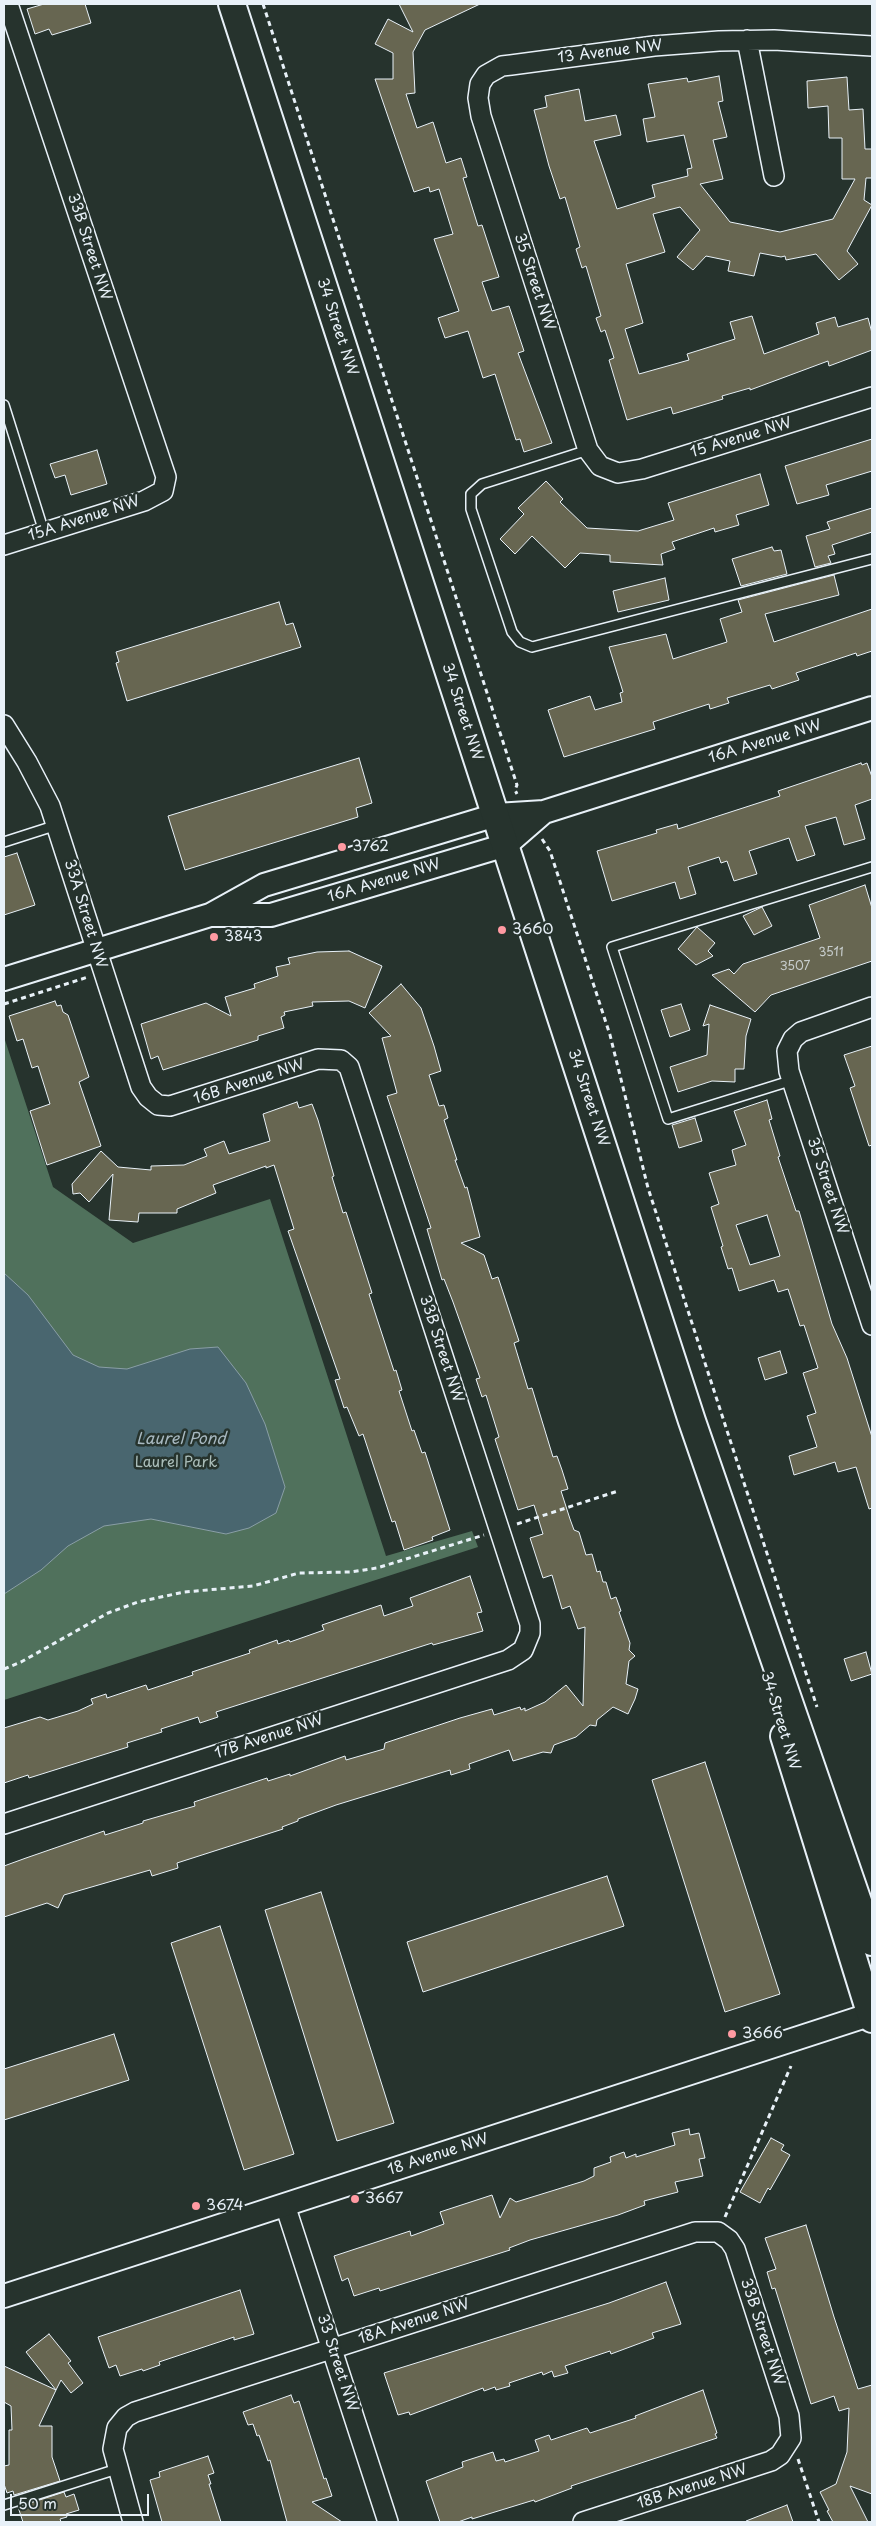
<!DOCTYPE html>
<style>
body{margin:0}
#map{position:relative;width:876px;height:2526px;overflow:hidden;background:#26332d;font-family:"Playpen Sans",sans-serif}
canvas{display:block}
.frame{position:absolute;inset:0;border:5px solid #e8f1f8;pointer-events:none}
.scale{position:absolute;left:10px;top:2494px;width:139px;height:22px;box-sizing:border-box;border:2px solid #e8f1f8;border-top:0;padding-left:6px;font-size:15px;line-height:18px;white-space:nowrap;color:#e8f1f8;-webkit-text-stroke:4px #26332d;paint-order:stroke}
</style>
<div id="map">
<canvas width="876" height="2526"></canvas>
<div class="frame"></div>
<div class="scale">50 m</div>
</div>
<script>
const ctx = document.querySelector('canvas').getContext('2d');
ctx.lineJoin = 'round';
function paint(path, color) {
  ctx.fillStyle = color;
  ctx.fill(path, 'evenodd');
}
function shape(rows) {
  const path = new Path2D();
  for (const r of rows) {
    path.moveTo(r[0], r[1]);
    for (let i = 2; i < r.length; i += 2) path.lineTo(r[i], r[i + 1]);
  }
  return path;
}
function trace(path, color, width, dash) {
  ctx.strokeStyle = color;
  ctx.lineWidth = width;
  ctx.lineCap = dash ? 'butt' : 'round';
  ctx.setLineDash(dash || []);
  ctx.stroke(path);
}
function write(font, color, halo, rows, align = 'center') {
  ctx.font = font + ' "Playpen Sans",sans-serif';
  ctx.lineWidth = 5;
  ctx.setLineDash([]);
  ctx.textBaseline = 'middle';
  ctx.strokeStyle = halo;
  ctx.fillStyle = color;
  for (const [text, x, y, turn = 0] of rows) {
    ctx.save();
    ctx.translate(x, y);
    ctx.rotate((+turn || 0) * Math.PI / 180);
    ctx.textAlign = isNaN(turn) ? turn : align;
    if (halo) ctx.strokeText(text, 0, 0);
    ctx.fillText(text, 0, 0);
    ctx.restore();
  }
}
const green = shape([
 [4,1037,53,1187,133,1243,270,1199,386,1556,472,1531,478,1547,4,1700]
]);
const water = shape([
 [4,1273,28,1295,73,1355,99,1367,127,1369,190,1349,218,1347,246,1383,265,1424,285,1487,276,1513,249,1528,226,1534,151,1519,104,1526,68,1546,41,1570,4,1594,4,1273]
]);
const building = shape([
 [44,4,85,4,91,23,52,35,49,29,35,34,27,9,44,4],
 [399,4,480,4,425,30,413,52,415,93,406,94,417,128,433,122,446,163,461,158,467,177,463,178,478,226,482,225,499,277,482,282,492,311,509,306,524,351,518,353,552,443,524,452,520,439,516,440,495,374,483,378,468,331,445,338,438,318,459,311,434,239,453,234,439,189,430,192,429,187,414,192,375,79,393,79,393,53,375,44,388,19,413,32,399,4],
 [719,76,723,101,718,102,727,137,713,140,723,179,700,184,730,222,780,232,833,219,855,179,842,179,842,138,829,138,828,106,808,108,807,81,847,77,849,110,863,109,865,149,872,149,872,178,866,178,864,200,872,205,847,251,858,264,839,280,816,254,786,260,785,256,781,257,760,253,754,276,728,271,730,261,706,256,693,270,677,257,700,230,680,207,653,214,665,252,626,264,643,323,625,329,639,374,689,360,687,354,735,339,730,322,752,316,764,354,819,334,816,323,835,317,838,327,868,318,872,333,872,350,829,366,828,361,750,390,750,388,722,396,723,399,673,414,671,407,627,420,609,360,614,358,605,330,601,332,596,318,601,316,586,266,582,268,576,249,580,247,565,197,560,199,549,166,534,110,547,107,545,96,579,89,585,121,616,115,621,135,594,141,617,209,655,197,652,185,688,176,687,169,692,168,684,135,647,142,643,119,655,117,648,84,687,78,688,82,719,76],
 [872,439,872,471,826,485,829,495,797,504,785,466,872,439],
 [97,450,107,484,71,495,65,475,55,478,50,464,97,450],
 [760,474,769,505,736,515,739,525,715,532,714,528,672,542,675,549,661,554,663,565,610,562,610,555,580,553,565,568,532,536,515,554,500,539,524,514,518,508,546,481,563,499,560,502,587,528,638,531,674,520,668,503,760,474],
 [872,508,872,532,832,545,835,554,828,556,831,563,815,567,806,536,830,529,827,522,872,508],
 [772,547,774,551,781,550,787,574,741,586,732,559,772,547],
 [834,575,839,595,765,614,774,642,872,609,872,651,857,656,856,653,796,673,799,680,772,689,770,685,727,698,729,703,710,709,709,704,653,722,655,729,564,757,548,710,590,696,595,710,622,702,620,693,623,692,609,647,666,634,673,659,727,642,720,619,742,612,738,600,834,575],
 [665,578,669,600,618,612,613,591,665,578],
 [279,602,286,625,293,623,301,647,127,701,116,663,119,662,116,652,279,602],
 [359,758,372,803,356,808,358,817,185,870,168,816,359,758],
 [861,763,862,765,867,763,872,777,872,799,855,805,865,839,844,845,836,817,805,826,815,855,797,861,789,838,749,851,757,874,734,881,727,861,721,863,719,857,688,867,696,894,680,899,675,882,612,901,597,851,657,833,656,830,677,824,678,829,780,796,778,791,861,763],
 [17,853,35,905,4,915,4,857,17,853],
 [865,885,872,908,872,961,771,995,755,1012,712,975,729,969,734,974,743,964,820,938,809,905,865,885],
 [762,907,772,926,754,935,743,916,762,907],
 [697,927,715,943,708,951,713,956,696,965,678,949,697,927],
 [349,951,382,966,365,1008,349,1001,312,1002,313,1006,284,1012,285,1015,281,1017,284,1028,258,1036,258,1040,163,1070,158,1056,151,1059,141,1024,206,1003,231,1016,225,997,255,988,254,984,278,976,276,967,290,964,288,958,317,952,349,951],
 [401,984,421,1008,434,1046,441,1071,429,1075,439,1106,444,1105,448,1118,444,1120,457,1160,455,1160,465,1188,467,1187,480,1237,461,1243,484,1255,492,1279,498,1277,519,1341,514,1343,528,1389,532,1388,553,1457,557,1456,562,1470,568,1489,561,1491,570,1519,574,1530,579,1532,586,1555,592,1554,597,1572,600,1571,603,1582,606,1582,611,1599,616,1597,621,1611,619,1612,630,1643,629,1650,635,1656,629,1661,626,1684,638,1689,635,1699,628,1714,613,1707,597,1720,596,1726,590,1725,576,1737,554,1745,551,1753,543,1752,513,1761,509,1750,469,1764,470,1769,451,1775,450,1770,336,1805,298,1819,298,1821,282,1827,283,1829,177,1863,178,1868,152,1876,150,1870,64,1895,58,1908,47,1903,4,1917,4,1866,26,1858,104,1831,105,1835,143,1823,143,1821,195,1806,194,1802,267,1778,268,1781,290,1774,290,1776,345,1756,346,1760,384,1749,385,1743,460,1718,492,1709,494,1715,520,1707,521,1710,525,1708,525,1711,545,1702,566,1685,583,1706,585,1627,578,1629,570,1606,562,1609,552,1575,543,1578,530,1538,543,1534,534,1505,518,1510,495,1439,499,1437,486,1395,482,1397,476,1379,480,1378,453,1302,444,1279,442,1280,427,1229,431,1228,387,1096,397,1093,382,1038,391,1036,369,1013,401,984],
 [55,1001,57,1006,61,1005,63,1012,68,1015,89,1077,79,1082,101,1146,47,1165,30,1111,50,1104,38,1066,32,1068,23,1039,17,1041,9,1016,55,1001],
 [681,1004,690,1030,670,1037,661,1010,681,1004],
 [710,1005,751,1019,746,1036,744,1069,735,1069,735,1082,712,1081,678,1092,670,1067,707,1055,709,1024,703,1026,710,1005],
 [872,1046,872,1145,869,1146,850,1088,855,1086,844,1055,872,1046],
 [767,1100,772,1119,769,1120,780,1156,778,1157,796,1211,799,1211,832,1324,847,1358,872,1437,872,1508,869,1509,856,1467,838,1472,835,1462,794,1475,789,1456,817,1447,807,1416,816,1413,803,1373,818,1368,804,1325,800,1326,788,1289,778,1292,774,1280,739,1291,732,1268,728,1269,721,1247,723,1246,711,1207,719,1204,709,1173,736,1165,732,1150,746,1145,734,1111,767,1100],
 [767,1215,780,1256,750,1265,736,1225,767,1215],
 [297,1102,299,1108,312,1104,318,1120,334,1176,332,1177,343,1213,346,1212,372,1293,369,1294,394,1371,396,1370,402,1390,399,1391,412,1431,414,1430,422,1453,425,1452,450,1530,432,1537,433,1540,404,1550,395,1521,392,1522,363,1434,359,1436,347,1407,344,1408,335,1380,340,1379,288,1231,294,1229,274,1165,266,1168,266,1166,213,1185,216,1193,177,1209,177,1213,139,1213,138,1222,109,1220,113,1174,89,1202,80,1193,73,1194,72,1184,101,1151,118,1167,151,1170,151,1166,184,1165,207,1156,204,1149,224,1141,229,1154,270,1141,263,1114,297,1102],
 [695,1118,702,1141,679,1148,672,1125,695,1118],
 [780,1351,787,1373,765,1380,758,1358,780,1351],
 [470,1576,482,1612,477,1613,483,1631,433,1645,432,1643,216,1712,218,1717,200,1723,198,1717,161,1729,162,1732,127,1743,128,1747,29,1778,28,1775,4,1783,4,1728,40,1717,48,1720,78,1711,93,1704,91,1699,106,1694,107,1698,146,1685,148,1690,193,1675,192,1672,250,1653,249,1650,277,1640,278,1644,289,1640,290,1642,324,1630,322,1625,381,1605,384,1616,413,1606,410,1598,470,1576],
 [866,1652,872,1674,851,1681,844,1659,866,1652],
 [705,1762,780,1994,725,2012,652,1780,705,1762],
 [607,1876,624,1926,423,1992,407,1942,607,1876],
 [321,1892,394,2123,337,2141,265,1910,321,1892],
 [220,1926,294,2154,244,2170,171,1943,220,1926],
 [114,2034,129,2080,4,2120,4,2069,114,2034],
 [689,2129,690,2135,699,2133,705,2158,699,2159,703,2176,675,2182,678,2192,644,2201,645,2205,618,2215,530,2240,509,2248,510,2250,380,2291,379,2288,354,2296,348,2278,342,2281,334,2256,410,2231,411,2236,444,2224,440,2212,492,2195,500,2218,510,2198,516,2202,584,2181,594,2176,594,2168,611,2162,610,2157,624,2152,626,2158,636,2154,636,2157,675,2145,672,2133,689,2129],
 [771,2138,784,2145,781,2150,790,2155,770,2190,768,2188,760,2203,740,2192,771,2138],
 [806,2225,834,2317,858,2389,872,2385,872,2494,850,2486,868,2522,833,2522,827,2511,829,2510,820,2492,836,2484,847,2452,849,2408,839,2411,834,2396,811,2404,775,2288,772,2289,767,2272,776,2269,765,2238,806,2225],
 [666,2282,681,2324,652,2333,654,2338,611,2354,610,2351,565,2366,568,2373,554,2377,552,2371,543,2375,542,2372,509,2383,510,2386,496,2390,495,2387,484,2391,483,2388,410,2415,409,2412,398,2415,384,2373,609,2303,666,2282],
 [240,2290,254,2334,234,2340,234,2337,159,2362,160,2365,143,2371,142,2369,120,2376,116,2365,109,2368,98,2337,240,2290],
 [49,2334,71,2361,68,2363,83,2383,71,2393,61,2380,56,2390,26,2352,49,2334],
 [4,2366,56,2390,39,2426,52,2426,52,2457,60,2481,14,2495,13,2491,7,2493,4,2484,4,2466,9,2465,9,2430,12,2430,11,2406,4,2402,4,2366],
 [703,2390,717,2433,715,2434,717,2438,571,2486,572,2488,535,2502,534,2500,472,2519,472,2517,458,2522,440,2522,426,2481,463,2467,462,2462,493,2452,496,2461,504,2459,505,2462,539,2451,535,2440,549,2435,551,2440,587,2428,590,2433,636,2418,635,2416,703,2390],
 [291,2395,294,2403,299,2401,324,2479,326,2478,332,2496,312,2502,342,2522,287,2522,270,2460,268,2461,259,2435,257,2436,253,2424,248,2425,243,2412,291,2395],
 [208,2456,214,2473,208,2475,211,2484,209,2484,221,2522,162,2522,150,2480,160,2477,159,2472,208,2456],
 [64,2492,66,2497,74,2494,79,2510,66,2514,67,2517,60,2519,61,2522,23,2522,18,2507,64,2492],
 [787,2505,793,2522,747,2522,746,2521,787,2505]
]);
const path = shape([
 [263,4,517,785,515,790,517,794],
 [542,839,550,851,610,1035,648,1188,817,1707],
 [4,1004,88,977],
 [517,1524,618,1491],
 [4,1669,21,1662,108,1613,138,1602,184,1592,253,1586,299,1573,351,1572,377,1568,484,1535],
 [725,2217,791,2066],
 [798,2459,819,2522]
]);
const service = shape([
 [4,405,44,532],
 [588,450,482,484,471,494,471,509,512,632,520,642,532,647,872,559],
 [4,842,57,825],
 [793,1080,668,1119,612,947,872,867],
 [4,2505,117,2469]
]);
const minor = shape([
 [747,40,774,176],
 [872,46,774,40,719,41,654,46,511,65,502,66,486,75,480,84,478,98,481,116,588,450,600,466,618,473,642,469,872,397],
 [4,545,144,501,163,491,166,477,8,4],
 [4,725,27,762,50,806,141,1087,148,1097,158,1105,170,1106,318,1059,341,1060,349,1067,530,1624,530,1633,523,1650,508,1660,4,1824],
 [872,1007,801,1032,793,1039,787,1051,789,1071,872,1325],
 [285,2205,388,2522],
 [133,2522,113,2449,117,2428,126,2417,135,2412,695,2232,718,2232,729,2240,735,2249,789,2416,791,2438,780,2455,771,2461,583,2522]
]);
const tertiary = shape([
 [213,915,271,915,506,845,544,812],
 [4,979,210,915,264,885,496,815,544,812,872,708],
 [4,2296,872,2014]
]);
const secondary = shape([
 [232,4,692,1421,872,1942],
 [784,1736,872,2019]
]);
const markers = [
 [342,847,5,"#ff9aa2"],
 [502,930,5,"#ff9aa2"],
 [214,937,5,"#ff9aa2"],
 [732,2034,5,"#ff9aa2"],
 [355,2199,5,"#ff9aa2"],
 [196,2206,5,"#ff9aa2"]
];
const numberNames = [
 ["3511",831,953],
 ["3507",795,967]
];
const streetNames = [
 ["13 Avenue NW",610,52,-7],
 ["33B Street NW",89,247,72],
 ["35 Street NW",534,282,72],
 ["34 Street NW",337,327,72],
 ["15 Avenue NW",741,438,-17],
 ["15A Avenue NW",84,519,-18],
 ["34 Street NW",462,712,72],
 ["16A Avenue NW",765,742,-17],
 ["16A Avenue NW",384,881,-17],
 ["33A Street NW",85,914,73],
 ["16B Avenue NW",249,1082,-18],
 ["34 Street NW",588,1098,72],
 ["35 Street NW",827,1186,72],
 ["33B Street NW",441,1349,72],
 ["34 Street NW",780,1721,73],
 ["17B Avenue NW",269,1737,-18],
 ["18 Avenue NW",438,2155,-18],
 ["18A Avenue NW",414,2322,-18],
 ["33B Street NW",762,2332,72],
 ["33 Street NW",337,2363,72],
 ["18B Avenue NW",692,2487,-18]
];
const poiNames = [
 ["3762",352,847],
 ["3660",512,930],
 ["3843",224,937],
 ["3666",742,2034],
 ["3667",365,2199],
 ["3674",206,2206]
];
const parkNames = [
 ["Laurel Park",176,1463]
];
const waterNames = [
 ["Laurel Pond",181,1440]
];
paint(green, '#50715c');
paint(water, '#49666f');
trace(water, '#899ea6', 1);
paint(building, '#676651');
trace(building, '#e8f1f8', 1);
trace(service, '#e8f1f8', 12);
trace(minor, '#e8f1f8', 22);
trace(tertiary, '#e8f1f8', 26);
trace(secondary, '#e8f1f8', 30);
trace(path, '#e8f1f8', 3, [5, 4]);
trace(service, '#26332d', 9);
trace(minor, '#26332d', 19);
trace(tertiary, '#26332d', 22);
trace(secondary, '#26332d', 26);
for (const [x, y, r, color] of markers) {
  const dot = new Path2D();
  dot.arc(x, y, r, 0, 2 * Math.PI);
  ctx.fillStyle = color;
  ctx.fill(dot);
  trace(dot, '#26332d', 2);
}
write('12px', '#c8cece', null, numberNames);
write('15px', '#e8f1f8', '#26332d', streetNames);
write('15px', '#e8f1f8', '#26332d', poiNames, 'left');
write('15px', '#abbeba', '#26332d', parkNames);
write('italic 16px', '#a8b9c1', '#26332d', waterNames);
</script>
